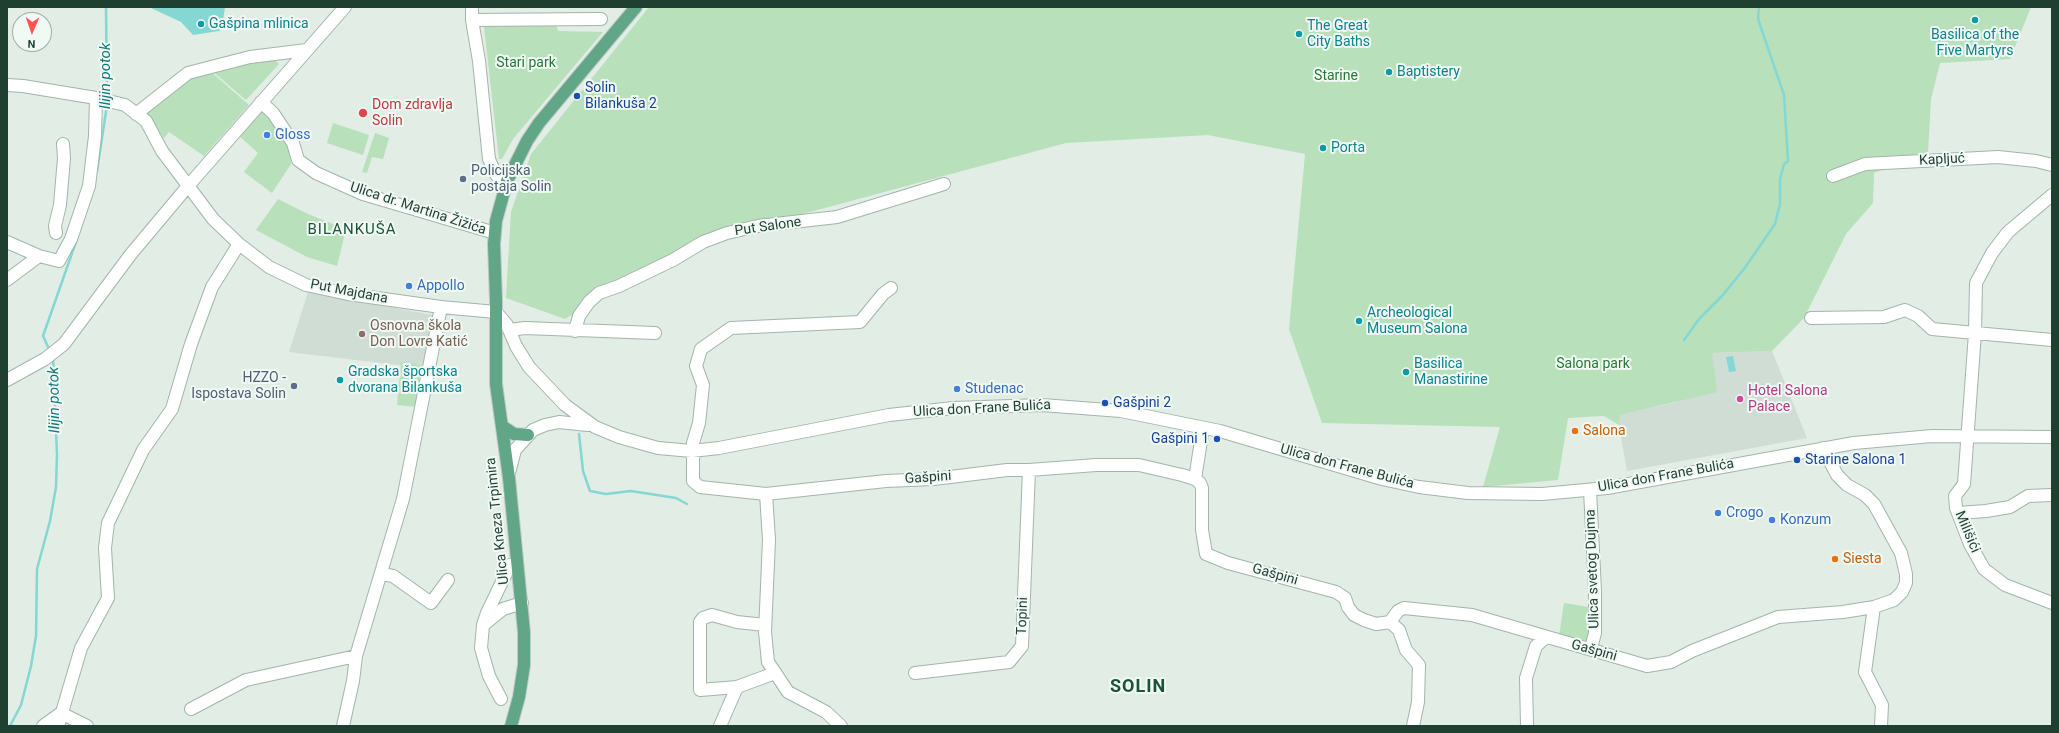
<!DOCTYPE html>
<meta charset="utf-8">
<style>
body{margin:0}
#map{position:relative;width:2059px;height:733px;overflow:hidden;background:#e1ede5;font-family:Roboto,sans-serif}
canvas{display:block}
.frame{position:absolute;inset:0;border:8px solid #1f3f30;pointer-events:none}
.north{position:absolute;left:12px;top:12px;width:40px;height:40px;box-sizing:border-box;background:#f1f9f4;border:1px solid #9dafa6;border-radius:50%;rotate:182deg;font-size:11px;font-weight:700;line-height:16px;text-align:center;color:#1f3f30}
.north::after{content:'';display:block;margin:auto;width:14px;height:18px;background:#fe564e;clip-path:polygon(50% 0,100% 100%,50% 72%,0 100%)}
</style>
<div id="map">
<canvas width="2059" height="733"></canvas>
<div class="frame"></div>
<div class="north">N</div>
</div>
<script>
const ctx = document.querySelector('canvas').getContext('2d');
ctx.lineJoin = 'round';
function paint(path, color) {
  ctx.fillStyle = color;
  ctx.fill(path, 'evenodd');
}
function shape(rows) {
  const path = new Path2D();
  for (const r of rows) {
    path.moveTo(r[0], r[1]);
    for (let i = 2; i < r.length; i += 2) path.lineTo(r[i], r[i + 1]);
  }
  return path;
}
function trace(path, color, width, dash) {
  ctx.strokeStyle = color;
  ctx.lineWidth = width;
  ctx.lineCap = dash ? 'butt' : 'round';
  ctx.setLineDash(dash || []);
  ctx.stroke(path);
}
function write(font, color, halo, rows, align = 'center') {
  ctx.font = font + ' Roboto,sans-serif';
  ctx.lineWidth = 4;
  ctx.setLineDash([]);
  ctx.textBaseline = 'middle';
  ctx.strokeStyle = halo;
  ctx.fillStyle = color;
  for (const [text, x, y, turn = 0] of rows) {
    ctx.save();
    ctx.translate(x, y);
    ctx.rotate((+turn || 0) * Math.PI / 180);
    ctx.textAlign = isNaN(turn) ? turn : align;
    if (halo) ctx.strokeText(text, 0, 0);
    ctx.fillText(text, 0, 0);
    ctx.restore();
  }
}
const built = shape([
 [308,292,433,315,425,364,398,365,289,352],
 [1772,351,1807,438,1627,471,1619,425,1619,415,1677,402,1712,353]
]);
const green = shape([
 [649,7,2031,7,2010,59,1940,63,1931,99,1928,152,1874,173,1873,203,1846,234,1804,318,1772,351,1712,353,1717,392,1620,415,1619,425,1604,416,1568,418,1558,480,1483,487,1500,427,1322,423,1289,329,1305,154,1208,135,1066,143,758,226,655,269,565,319,506,298,511,212,531,154],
 [556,24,558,31,603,32,513,139,502,159,499,159,484,27],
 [271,57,279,64,246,100,211,70],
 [209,70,249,105,204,156,169,132,164,138,144,111,185,78],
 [261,107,283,138,290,152,291,164,272,193,244,172,258,153,237,134],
 [333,123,369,135,363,155,327,143],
 [375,133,389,138,383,159,372,157,367,173,362,172],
 [278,199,308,214,346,229,337,266,307,257,256,230],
 [401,362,424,365,417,407,397,405],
 [1564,603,1589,607,1589,641,1559,636]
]);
const water = shape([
 [140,7,225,7,222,28,219,31,193,35,181,22,151,8],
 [1733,356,1736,371,1729,372,1726,357]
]);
const stream = shape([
 [106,7,107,96],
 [97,171,107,105],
 [1684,340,1699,319,1722,296,1744,269,1775,224,1780,204,1780,179,1784,164,1788,161,1784,95,1758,19,1759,7],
 [50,351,43,336,77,239],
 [579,434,583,471,590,491,606,494,631,491,676,498,687,504],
 [10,726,21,705,31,666,36,636,37,569,50,521,56,487,57,455,53,357]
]);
const minor = shape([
 [472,7,472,20,479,61,489,159,495,173,498,177,507,181],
 [472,20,601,19],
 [7,85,23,86,96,98,125,105,146,121,162,151,213,219,239,244,269,267,306,285,348,294,441,307,496,312,507,325,516,346,529,367,565,405,595,427,619,437,658,448,692,451,719,448,889,415,953,408,1042,405,1121,411,1220,431,1382,479,1419,487,1468,493,1542,494,1607,488,1854,443,1932,436,2052,437],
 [261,102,273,113,293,143,298,160,316,173,363,194,495,233],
 [136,114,188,73,250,57,307,50],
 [1833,176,1865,164,1998,157,2036,161,2052,165],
 [2052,195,2008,232,1992,253,1976,283,1975,333,1964,484,1955,496,1956,508,1970,544,1984,569,2005,585,2052,603],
 [56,233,55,226,60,205,64,158,63,144],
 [7,242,39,256],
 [7,280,39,256,59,261,71,239,89,186,95,136,96,98],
 [891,288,883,294,860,322,731,328,701,349,696,366,703,385,699,423,693,443,693,481,700,487,766,494,886,481,934,479,1007,470,1029,470,1096,465,1139,465,1182,475,1195,479,1200,483,1202,488,1202,530,1206,554,1228,563,1336,592,1345,598,1348,607,1354,615,1364,620,1376,624,1390,622,1398,611,1404,608,1472,615,1647,666,1671,662,1692,651,1778,617,1843,612,1874,607,1894,600,1902,592,1906,583,1906,574,1901,553,1874,504,1865,495,1847,485,1837,475,1823,448],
 [1811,318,1884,317,1905,310,1918,316,1932,329,2052,340],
 [509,330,525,328,655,333],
 [575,331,579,316,589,302,599,293,619,286,673,260,703,242,727,233,758,226,837,217,944,184],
 [7,380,45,359,64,344,131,254,188,186,345,7],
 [509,473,515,450,533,430,545,425,559,422,588,425],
 [1195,479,1203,428],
 [1590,490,1595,591,1595,633,1591,648],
 [766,494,769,540,765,632,768,662,788,692,826,712,841,726],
 [1958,513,1986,511,2010,507,2028,496,2052,495],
 [382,574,393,576,431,603,448,580],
 [1874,607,1865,672,1882,705,1881,726],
 [1390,622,1399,630,1406,650,1419,665,1418,702,1413,726],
 [483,625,503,609,522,603],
 [915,673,1009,662,1022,646,1029,470],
 [737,687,700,690,700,622,703,618,712,615,737,622,765,625],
 [501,699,489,676,481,648,483,625,487,613,510,565],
 [191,709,246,680,356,656],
 [61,713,87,726],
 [43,726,61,713],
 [58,726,81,648,108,598,105,548,108,523,143,450,172,409,191,344,212,287,239,244],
 [343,726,353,681,356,656,403,499,441,307],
 [720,726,737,687,775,673],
 [1527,726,1526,678,1536,646,1545,638]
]);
const major = shape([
 [502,426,514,434,528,435],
 [511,726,519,697,524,665,524,632,509,478,496,384,496,300,494,244,496,221,507,181,527,141,539,123,636,7]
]);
const markers = [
 [1975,20,4,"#0f9aa8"],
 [201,24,4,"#0f9aa8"],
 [1299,34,4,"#0f9aa8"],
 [1389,72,4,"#0f9aa8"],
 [577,96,4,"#1a4fb4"],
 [363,113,5,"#e0444e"],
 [267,135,4,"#3f7fe0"],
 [1323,148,4,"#0f9aa8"],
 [463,179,4,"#5c6f8a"],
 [409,286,4,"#3f7fe0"],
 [1359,321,4,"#0f9aa8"],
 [362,334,4,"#8d6e63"],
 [1406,372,4,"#0f9aa8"],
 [340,380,4,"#0f9aa8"],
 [294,386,4,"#5c6f8a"],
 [957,389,4,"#3f7fe0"],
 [1740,399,4,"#d1479c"],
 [1105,403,4,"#1a4fb4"],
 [1575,431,4,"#e8710a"],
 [1217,439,4,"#1a4fb4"],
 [1797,460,4,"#1a4fb4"],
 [1718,513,4,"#3f7fe0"],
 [1772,520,4,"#3f7fe0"],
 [1835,559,4,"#e8710a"]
];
const cultureNames = [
 ["Gašpina mlinica",209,24],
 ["The Great",1307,26],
 ["City Baths",1307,42],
 ["Basilica of the",1975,35,"center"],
 ["Five Martyrs",1975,51,"center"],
 ["Baptistery",1397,72],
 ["Porta",1331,148],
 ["Archeological",1367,313],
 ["Museum Salona",1367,329],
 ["Basilica",1414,364],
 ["Manastirine",1414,380],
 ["Gradska športska",348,372],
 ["dvorana Bilankuša",348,388]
];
const parkNames = [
 ["Stari park",526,63],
 ["Starine",1336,76],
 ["Salona park",1593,364]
];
const transitNames = [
 ["Solin",585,88],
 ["Bilankuša 2",585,104],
 ["Gašpini 2",1113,403],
 ["Gašpini 1",1209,439,"right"],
 ["Starine Salona 1",1805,460]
];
const healthNames = [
 ["Dom zdravlja",372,105],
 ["Solin",372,121]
];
const shopNames = [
 ["Gloss",275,135],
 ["Appollo",417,286],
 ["Studenac",965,389],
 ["Crogo",1726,513],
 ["Konzum",1780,520]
];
const streetNames = [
 ["Kapljuć",1942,160,-3],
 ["Ulica dr. Martina Žižića",418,209,18],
 ["Put Salone",768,227,-8],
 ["Put Majdana",349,292,11],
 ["Ulica don Frane Bulića",982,409,-3],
 ["Ulica don Frane Bulića",1347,467,15],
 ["Ulica don Frane Bulića",1666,476,-10],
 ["Gašpini",928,478,-4],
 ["Ulica Kneza Trpimira",498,521,-96],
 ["Milišići",1967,532,67],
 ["Ulica svetog Dujma",1593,569,-92],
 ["Gašpini",1275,575,16],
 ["Topini",1023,616,-88],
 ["Gašpini",1594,651,16]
];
const serviceNames = [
 ["Policijska",471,171],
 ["postaja Solin",471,187],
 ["HZZO -",286,378,"right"],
 ["Ispostava Solin",286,394,"right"]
];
const educationNames = [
 ["Osnovna škola",370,326],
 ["Don Lovre Katić",370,342]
];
const hotelNames = [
 ["Hotel Salona",1748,391],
 ["Palace",1748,407]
];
const foodNames = [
 ["Salona",1583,431],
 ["Siesta",1843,559]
];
const waterNames = [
 ["Ilijin potok",106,76,-90],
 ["Ilijin potok",55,400,-91]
];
const neighbourhoodNames = [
 ["BILANKUŠA",352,230]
];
const districtNames = [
 ["SOLIN",1138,687]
];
paint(built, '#cfddd4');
paint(green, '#b8e0ba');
paint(water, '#84d7d3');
trace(stream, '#84d7d3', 2.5);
trace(minor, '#a3b5ab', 14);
trace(major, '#c0c9c5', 14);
trace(minor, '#fff', 12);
trace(major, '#61a687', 12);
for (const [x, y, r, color] of markers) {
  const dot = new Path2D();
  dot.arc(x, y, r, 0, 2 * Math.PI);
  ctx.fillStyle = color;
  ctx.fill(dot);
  trace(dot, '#f1f9f4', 1.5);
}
write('14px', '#0d838f', '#f1f9f4', cultureNames, 'left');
write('14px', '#267936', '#f1f9f4', parkNames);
write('14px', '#164399', '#f1f9f4', transitNames, 'left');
write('14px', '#be3a42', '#f1f9f4', healthNames, 'left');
write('14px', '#366cbe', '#f1f9f4', shopNames, 'left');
write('14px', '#1f3f30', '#f1f9f4', streetNames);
write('14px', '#4e5e75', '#f1f9f4', serviceNames, 'left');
write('14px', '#785e54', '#f1f9f4', educationNames, 'left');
write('14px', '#b23c85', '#f1f9f4', hotelNames, 'left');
write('14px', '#c56008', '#f1f9f4', foodNames, 'left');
write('italic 15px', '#147a78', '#f1f9f4', waterNames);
ctx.letterSpacing = '1px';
write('15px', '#1a533a', '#f1f9f4', neighbourhoodNames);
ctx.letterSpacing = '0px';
ctx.letterSpacing = '1px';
write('bold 18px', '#1a533a', '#f1f9f4', districtNames);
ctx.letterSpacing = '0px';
</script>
